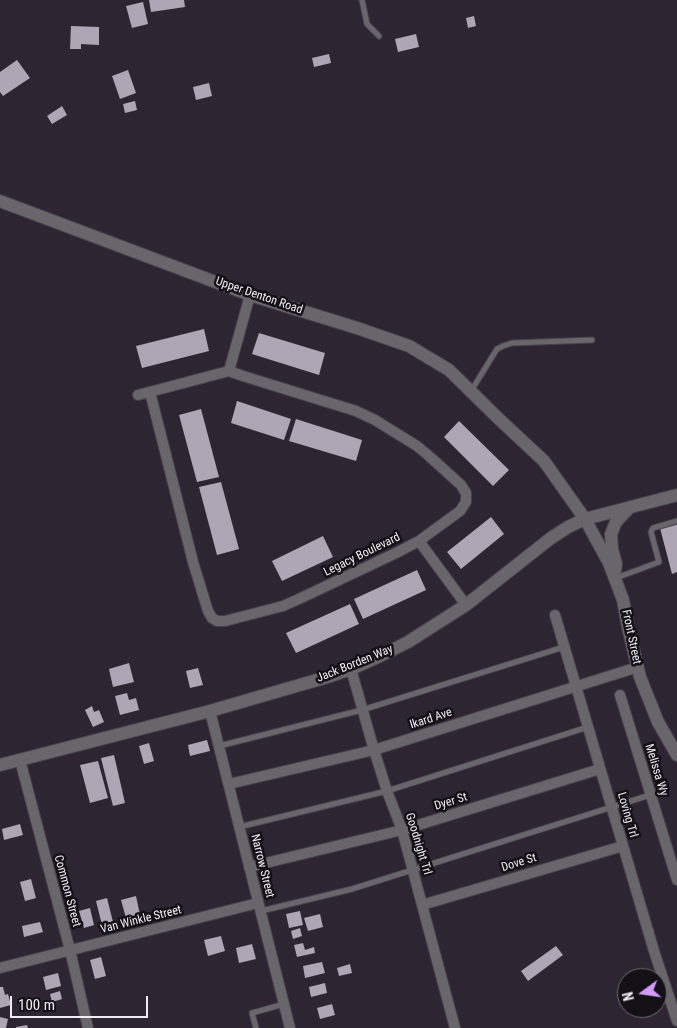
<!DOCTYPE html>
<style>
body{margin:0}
#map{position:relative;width:677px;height:1028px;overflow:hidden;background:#2d2632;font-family:"Roboto Condensed",sans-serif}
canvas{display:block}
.north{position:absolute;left:617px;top:968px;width:50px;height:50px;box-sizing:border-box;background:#131116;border:1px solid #6b696f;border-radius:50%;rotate:256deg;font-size:14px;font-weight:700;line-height:20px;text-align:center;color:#f0ecf4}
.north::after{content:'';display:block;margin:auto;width:18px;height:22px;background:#d39cfc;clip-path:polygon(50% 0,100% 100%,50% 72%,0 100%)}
.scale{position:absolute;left:10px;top:996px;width:138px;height:22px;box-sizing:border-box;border:2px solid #f0ecf4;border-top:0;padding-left:6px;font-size:15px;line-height:18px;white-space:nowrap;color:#f0ecf4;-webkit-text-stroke:4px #131116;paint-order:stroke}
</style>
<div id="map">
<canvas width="677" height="1028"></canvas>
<div class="north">N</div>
<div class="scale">100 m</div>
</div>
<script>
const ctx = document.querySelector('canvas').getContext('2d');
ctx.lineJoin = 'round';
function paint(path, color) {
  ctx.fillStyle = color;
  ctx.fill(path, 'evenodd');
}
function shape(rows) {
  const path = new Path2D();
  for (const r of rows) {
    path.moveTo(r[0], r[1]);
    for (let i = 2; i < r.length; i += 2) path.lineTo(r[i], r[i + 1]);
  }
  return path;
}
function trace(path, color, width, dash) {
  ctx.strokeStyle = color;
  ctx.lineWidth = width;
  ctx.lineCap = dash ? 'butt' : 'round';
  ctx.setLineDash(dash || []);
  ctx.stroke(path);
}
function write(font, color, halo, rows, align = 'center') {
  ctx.font = font + ' "Roboto Condensed",sans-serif';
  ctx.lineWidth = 5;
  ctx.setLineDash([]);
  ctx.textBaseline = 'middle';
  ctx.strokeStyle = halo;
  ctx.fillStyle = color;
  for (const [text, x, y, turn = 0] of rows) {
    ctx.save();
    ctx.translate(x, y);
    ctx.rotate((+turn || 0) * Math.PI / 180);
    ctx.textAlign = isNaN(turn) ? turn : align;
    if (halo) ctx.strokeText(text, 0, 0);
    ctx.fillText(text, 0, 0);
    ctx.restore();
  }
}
const building = shape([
 [149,0,184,0,185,7,151,12],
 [143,2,148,24,132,28,126,6],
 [474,16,476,26,468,28,466,18],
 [71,26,99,27,99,45,81,44,81,49,70,49],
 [416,34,419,47,398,52,395,39],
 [329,54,331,63,314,67,312,58],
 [17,60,30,78,3,96,0,92,0,72],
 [128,70,136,93,120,99,112,76],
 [209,83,212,96,196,100,193,87],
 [135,101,137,110,125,113,123,104],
 [62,106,67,115,52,124,47,116],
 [204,329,209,351,142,368,136,346],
 [259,333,325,353,319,375,252,354],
 [237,401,291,419,284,440,231,423],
 [201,409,219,477,197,482,179,415],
 [296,419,362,440,356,461,289,441],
 [459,421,509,470,493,486,444,437],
 [221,482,239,549,217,555,199,487],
 [491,517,504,534,461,569,447,552],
 [677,524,677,572,672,574,660,528],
 [323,536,333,557,282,581,272,561],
 [417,570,426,590,363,619,354,599],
 [350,604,359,624,296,653,286,633],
 [129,663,134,682,113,687,109,669],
 [198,668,203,685,190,688,186,671],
 [127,693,129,700,136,698,139,710,120,715,115,696],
 [92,706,94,712,99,710,104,722,93,727,85,710],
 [207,740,210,751,190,756,188,745],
 [149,743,154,761,144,764,139,746],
 [114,755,125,803,113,806,101,758],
 [98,761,108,798,90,803,80,765],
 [20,824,23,835,4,840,2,829],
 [31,879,36,898,25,901,20,882],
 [136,896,140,915,126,918,121,900],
 [107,898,113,922,102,925,96,901],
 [90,908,94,925,84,928,79,911],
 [300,911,303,925,289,928,286,914],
 [320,914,323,927,308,931,304,918],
 [40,922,43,932,24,937,22,926],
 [300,928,302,936,293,939,291,931],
 [221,936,225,951,208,956,204,940],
 [303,943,305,950,314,947,315,953,297,957,294,945],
 [252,944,256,959,239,963,236,948],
 [556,946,563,955,528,981,521,971],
 [101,957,106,976,95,979,90,960],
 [322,962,325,973,305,978,303,966],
 [350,964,352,973,339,976,337,968],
 [58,973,61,986,46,990,43,977],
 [325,983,327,993,311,997,309,987],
 [0,987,3,987,5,995,8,994,11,1005,0,1008],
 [60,991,62,999,52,1002,50,994],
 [332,1004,335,1015,320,1019,317,1008],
 [0,1017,8,1019,6,1028,0,1028],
 [27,1025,28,1028,16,1028,16,1027]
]);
const service = shape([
 [362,0,367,24,379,36],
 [471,391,497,349,503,346,512,343,592,340],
 [616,578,659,562,651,532,653,528,677,521],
 [219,746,362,710,564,647],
 [239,827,387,791,588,727],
 [261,911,352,889,650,795],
 [256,1028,252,1013,284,1004]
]);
const minor = shape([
 [150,392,193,562,208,611,212,618,217,621,225,621,283,606,301,598,396,553,419,541,460,511,466,502,466,493,461,485,429,456,417,446,375,420,356,411,243,376,229,371],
 [138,395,229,371,250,295],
 [419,541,466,605],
 [555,615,654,951,677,1021],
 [351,669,374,750,387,791,402,830,455,1028],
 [620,695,677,880],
 [210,711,290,1028],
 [20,760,70,950,88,1028],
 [229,784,374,750,638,667],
 [249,867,402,830,600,769],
 [422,905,623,846],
 [0,968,258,903]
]);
const tertiary = shape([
 [0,201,250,295,357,328,409,346,449,370,500,420,544,461,585,519,609,563,623,600,628,627,640,677,658,722,677,755],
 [615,571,616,564,612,549,611,534,616,522,629,508],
 [0,765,210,711,324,678,351,669,380,656,408,642,466,605,551,538,568,527,585,519,677,495]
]);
const streetNames = [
 ["Upper Denton Road",259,296,19],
 ["Legacy Boulevard",362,555,-26],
 ["Front Street",631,637,78],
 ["Jack Borden Way",355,664,-22],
 ["Ikard Ave",431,719,-18],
 ["Melissa Wy",656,770,73],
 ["Dyer St",451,802,-17],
 ["Loving Trl",627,815,74],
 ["Goodnight Trl",418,844,73],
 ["Dove St",519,863,-17],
 ["Narrow Street",262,866,76],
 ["Common Street",67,891,75],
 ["Van Winkle Street",141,920,-14]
];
paint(building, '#aea6b5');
trace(service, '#48424d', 7);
trace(minor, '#48424d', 12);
trace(tertiary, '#48424d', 14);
trace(service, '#68656b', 5);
trace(minor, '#68656b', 10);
trace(tertiary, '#68656b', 12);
write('12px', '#f0ecf4', '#131116', streetNames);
</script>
